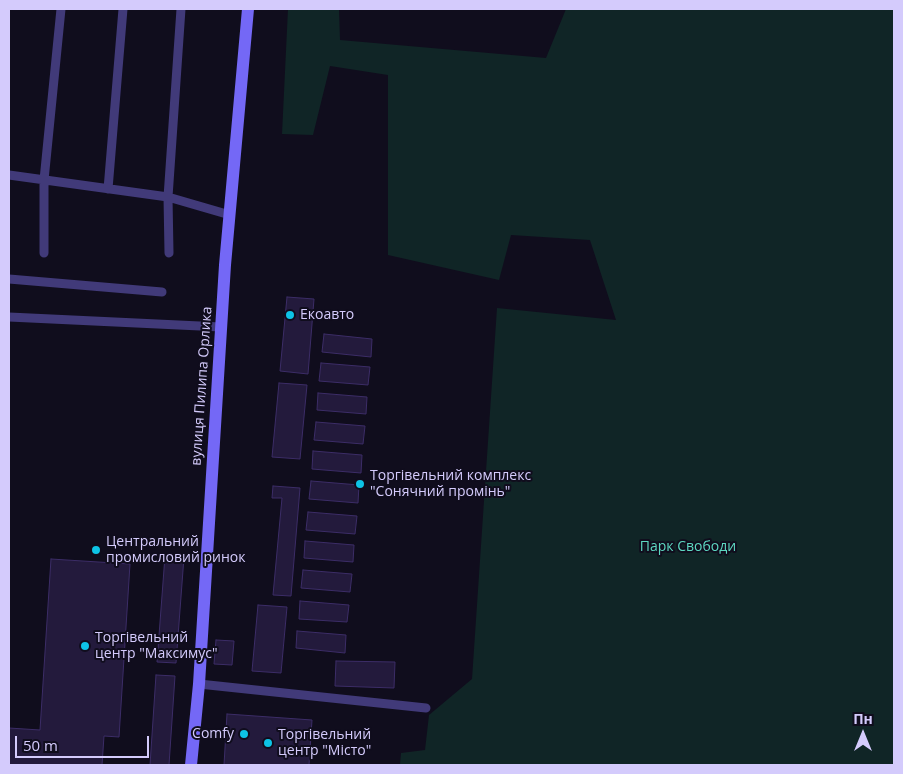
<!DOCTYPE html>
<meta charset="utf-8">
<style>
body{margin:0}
#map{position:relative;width:903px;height:774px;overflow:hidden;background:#100d1d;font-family:"Open Sans",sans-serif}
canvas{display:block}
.frame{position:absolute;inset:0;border:10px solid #d4cbfc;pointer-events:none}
.north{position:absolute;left:838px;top:709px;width:50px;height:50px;-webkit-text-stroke:4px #100d1d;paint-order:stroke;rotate:0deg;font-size:14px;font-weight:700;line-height:20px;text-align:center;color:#d4cbfc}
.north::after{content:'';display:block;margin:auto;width:18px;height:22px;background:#d4cbfc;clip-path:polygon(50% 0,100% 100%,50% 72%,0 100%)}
.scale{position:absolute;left:15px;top:736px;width:134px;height:22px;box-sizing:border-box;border:2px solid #d4cbfc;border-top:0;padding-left:6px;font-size:15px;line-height:18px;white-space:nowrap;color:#d4cbfc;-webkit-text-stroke:4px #100d1d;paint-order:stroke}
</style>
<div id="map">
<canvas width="903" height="774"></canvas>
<div class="frame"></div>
<div class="north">Пн</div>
<div class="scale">50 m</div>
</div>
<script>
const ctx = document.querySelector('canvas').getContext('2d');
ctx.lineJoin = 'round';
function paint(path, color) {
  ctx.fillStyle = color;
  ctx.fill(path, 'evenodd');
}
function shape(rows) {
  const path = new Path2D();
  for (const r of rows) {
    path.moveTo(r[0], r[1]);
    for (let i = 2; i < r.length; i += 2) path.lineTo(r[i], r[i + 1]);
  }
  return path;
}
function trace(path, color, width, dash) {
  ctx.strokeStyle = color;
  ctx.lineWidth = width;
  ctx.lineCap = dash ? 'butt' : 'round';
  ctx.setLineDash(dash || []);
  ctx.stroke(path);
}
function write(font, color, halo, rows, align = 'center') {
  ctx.font = font + ' "Open Sans",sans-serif';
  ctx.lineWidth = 4;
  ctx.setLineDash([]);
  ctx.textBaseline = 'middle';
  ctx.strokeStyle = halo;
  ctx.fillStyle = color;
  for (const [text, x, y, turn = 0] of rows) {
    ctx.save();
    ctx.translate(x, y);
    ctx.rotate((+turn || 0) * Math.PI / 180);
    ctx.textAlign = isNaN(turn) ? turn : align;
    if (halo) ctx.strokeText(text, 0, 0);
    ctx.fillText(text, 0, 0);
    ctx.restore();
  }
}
const green = shape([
 [288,9,339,9,340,40,546,58,566,9,894,9,894,765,400,765,401,753,425,750,429,715,472,679,497,308,616,320,590,240,511,235,499,280,388,255,388,75,330,66,313,135,282,134]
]);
const building = shape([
 [287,297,314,299,308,374,280,371,287,297],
 [324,334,372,339,371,357,322,352,324,334],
 [321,363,370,367,368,385,319,381,321,363],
 [279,383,307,385,300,459,272,457,279,383],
 [318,393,367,397,366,414,317,410,318,393],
 [316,422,365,426,363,444,314,440,316,422],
 [313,451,362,455,361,473,312,469,313,451],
 [311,481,359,485,358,503,309,499,311,481],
 [273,486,300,488,291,596,273,595,282,498,272,498,273,486],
 [308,512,357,516,355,534,306,530,308,512],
 [305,541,354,545,353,562,304,558,305,541],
 [165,556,184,557,176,663,157,662,165,556],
 [51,559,130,564,119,737,104,736,102,765,9,765,9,728,40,730,51,559],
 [303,570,352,574,350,592,301,588,303,570],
 [300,601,349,605,347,622,299,619,300,601],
 [258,605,287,607,281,673,252,671,258,605],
 [297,631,346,635,345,653,296,648,297,631],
 [216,640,234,641,232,665,214,664,216,640],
 [336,661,395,662,394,688,335,686,336,661],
 [156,675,175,676,169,765,150,765,156,675],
 [227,714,312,720,309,765,224,765,227,714]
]);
const lane = shape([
 [9,175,168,197,230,215],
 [108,189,123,9],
 [44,253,44,180,61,9],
 [169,253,168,197,181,9],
 [9,279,162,292],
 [9,317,221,327],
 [199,684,426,708]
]);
const secondary = shape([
 [191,765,199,684,225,265,248,9]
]);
const markers = [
 [290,315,5,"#0dc3e6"],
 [360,484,5,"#0dc3e6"],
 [96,550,5,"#0dc3e6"],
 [85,646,5,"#0dc3e6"],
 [244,734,5,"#0dc3e6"],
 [268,743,5,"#0dc3e6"]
];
const poiNames = [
 ["Екоавто",300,315],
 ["Торгівельний комплекс",370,476],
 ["\"Сонячний промінь\"",370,492],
 ["Центральний",106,542],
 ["промисловий ринок",106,558],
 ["Торгівельний",95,638],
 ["центр \"Максимус\"",95,654],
 ["Comfy",234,734,"right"],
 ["Торгівельний",278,735],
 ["центр \"Місто\"",278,751]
];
const streetNames = [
 ["вулиця Пилипа Орлика",202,386,-86]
];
const parkNames = [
 ["Парк Свободи",688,547]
];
paint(green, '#102526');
paint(building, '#231a3c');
trace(building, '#3c2d67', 1);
trace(lane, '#413a79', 9);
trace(secondary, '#7468f6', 12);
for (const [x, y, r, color] of markers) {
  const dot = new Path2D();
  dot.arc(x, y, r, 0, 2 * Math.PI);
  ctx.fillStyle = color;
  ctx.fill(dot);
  trace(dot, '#100d1d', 2);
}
write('14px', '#d4cbfc', '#100d1d', poiNames, 'left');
write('14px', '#d4cbfc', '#100d1d', streetNames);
write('14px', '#5dd7c0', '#100d1d', parkNames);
</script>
